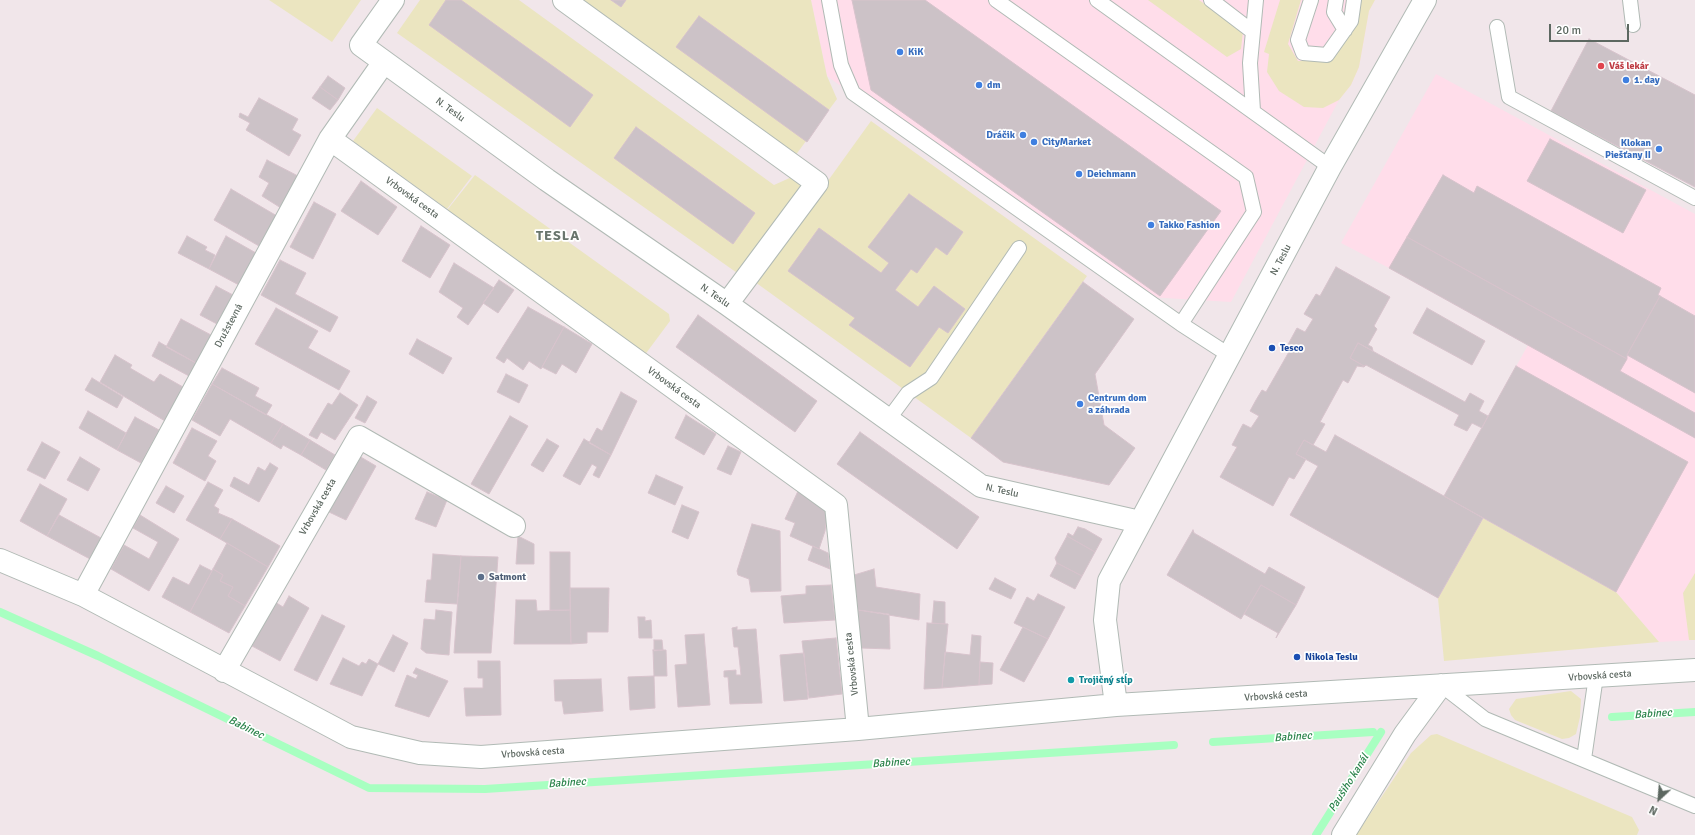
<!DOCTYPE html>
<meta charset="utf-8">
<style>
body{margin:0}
#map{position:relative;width:1695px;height:835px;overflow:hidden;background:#f1e6ea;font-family:Signika,sans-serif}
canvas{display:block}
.north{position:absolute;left:1639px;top:779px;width:40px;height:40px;-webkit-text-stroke:3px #fff;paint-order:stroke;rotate:206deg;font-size:11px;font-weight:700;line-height:16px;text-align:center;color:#5d6861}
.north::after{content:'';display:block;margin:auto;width:14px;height:18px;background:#5d6861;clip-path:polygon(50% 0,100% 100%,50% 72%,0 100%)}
.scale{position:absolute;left:1549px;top:24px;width:80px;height:18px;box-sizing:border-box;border:2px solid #5d6861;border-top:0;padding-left:5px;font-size:12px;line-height:14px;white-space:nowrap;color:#5d6861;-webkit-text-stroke:3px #fff;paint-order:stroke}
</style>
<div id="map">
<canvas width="1695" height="835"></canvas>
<div class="north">N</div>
<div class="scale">20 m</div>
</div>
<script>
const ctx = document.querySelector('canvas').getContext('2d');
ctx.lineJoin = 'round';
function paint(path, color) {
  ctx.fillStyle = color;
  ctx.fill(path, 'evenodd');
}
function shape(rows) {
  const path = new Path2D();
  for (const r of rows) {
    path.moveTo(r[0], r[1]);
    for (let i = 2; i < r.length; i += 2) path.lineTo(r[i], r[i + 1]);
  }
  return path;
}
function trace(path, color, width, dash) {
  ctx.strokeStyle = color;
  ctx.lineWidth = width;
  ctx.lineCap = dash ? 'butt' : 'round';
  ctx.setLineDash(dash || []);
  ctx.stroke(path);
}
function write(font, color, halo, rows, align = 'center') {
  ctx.font = font + ' Signika,sans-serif';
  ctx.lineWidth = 3.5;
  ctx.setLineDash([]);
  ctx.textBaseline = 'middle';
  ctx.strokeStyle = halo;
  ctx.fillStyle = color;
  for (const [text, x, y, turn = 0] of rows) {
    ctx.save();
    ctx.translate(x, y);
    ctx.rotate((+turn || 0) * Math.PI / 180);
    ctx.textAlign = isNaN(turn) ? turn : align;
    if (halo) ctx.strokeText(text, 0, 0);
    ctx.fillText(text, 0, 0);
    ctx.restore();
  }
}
const commercial = shape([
 [811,0,1375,0,1369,11,1359,67,1351,85,1339,100,1231,302,1132,296,827,76],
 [1436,74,1695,214,1695,640,1659,642,1616,592,1444,496,1528,345,1389,268,1341,243]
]);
const green = shape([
 [269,0,361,0,332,42],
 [420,0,519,0,774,185,794,176,802,185,803,191,740,275,397,33],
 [581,0,811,0,827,76,837,99,795,156],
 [1148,0,1199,0,1243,31,1241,49,1227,57],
 [1280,0,1301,0,1288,44,1298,61,1329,60,1351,34,1358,0,1375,0,1369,11,1359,67,1351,85,1339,100,1323,108,1304,107,1279,91,1267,72,1269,54,1264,52],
 [377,108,472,176,447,209,353,141],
 [871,121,1087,276,971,438,755,282],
 [475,175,669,314,670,321,644,356,444,214],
 [1483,518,1616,592,1659,642,1444,661,1438,598],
 [1695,573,1695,640,1689,640,1683,593],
 [1571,691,1581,699,1580,717,1576,734,1569,738,1562,739,1515,720,1511,715,1509,709,1516,699],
 [1437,734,1632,817,1639,830,1637,835,1356,835,1411,753,1431,735]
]);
const stream = shape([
 [0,612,98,656,369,788,485,789,1174,745],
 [1612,717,1695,712],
 [1213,742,1373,732],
 [1316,835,1381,732]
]);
const building = shape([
 [446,0,461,0,593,95,570,127,429,25,446,0],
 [611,0,626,0,621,7,611,0],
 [852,0,925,0,1221,211,1160,296,871,90,852,0],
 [699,16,829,110,807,142,676,47,699,16],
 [1589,39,1695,95,1695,187,1551,111,1589,39],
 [328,76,345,88,338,100,320,87,328,76],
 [320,87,338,100,330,110,312,98,320,87],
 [259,98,298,119,292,130,301,135,289,156,246,130,250,123,239,117,240,113,248,117,259,98],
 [636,127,755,213,733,244,614,158,636,127],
 [1550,139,1646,190,1623,233,1527,181,1550,139],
 [267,160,298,176,281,208,262,196,269,183,259,177,267,160],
 [1443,175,1474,193,1477,186,1661,288,1658,295,1660,296,1627,355,1627,359,1407,237,1443,175],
 [361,181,397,207,378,235,341,211,361,181],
 [231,189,277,216,259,246,214,220,231,189],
 [909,194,963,232,947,255,936,247,917,273,911,269,895,290,918,307,934,286,965,309,948,333,939,327,910,367,849,325,855,318,788,271,819,228,881,273,889,263,868,247,909,194],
 [314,202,336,214,313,259,290,247,314,202],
 [421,226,450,245,430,278,402,261,421,226],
 [187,236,207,247,205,250,215,255,209,269,178,253,187,236],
 [226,236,256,253,239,285,209,269,226,236],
 [1407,237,1627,359,1620,371,1695,413,1695,438,1389,268,1407,237],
 [280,260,306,273,295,294,338,317,330,332,261,295,280,260],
 [454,263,494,288,468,325,457,317,463,308,439,292,454,263],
 [1336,267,1390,297,1374,326,1377,329,1368,345,1372,347,1373,351,1358,343,1350,358,1364,366,1366,365,1364,367,1357,366,1348,383,1343,380,1320,422,1325,424,1313,445,1304,440,1296,454,1306,459,1294,479,1289,477,1273,506,1220,477,1237,447,1232,445,1243,424,1251,428,1259,416,1250,411,1256,400,1262,390,1266,392,1290,350,1286,348,1297,328,1305,332,1313,319,1304,314,1316,294,1320,296,1336,267],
 [499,280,514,290,498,313,483,303,499,280],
 [1083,282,1134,319,1095,374,1104,425,1135,448,1109,485,1003,462,971,438,1083,282],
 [216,286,233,295,217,324,200,315,216,286],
 [1660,296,1695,316,1695,393,1627,355,1660,296],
 [528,307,564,327,541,369,529,361,523,370,507,358,504,363,496,358,528,307],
 [276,308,318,331,308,348,350,371,339,390,255,344,276,308],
 [1427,308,1485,341,1472,365,1413,333,1427,308],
 [698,315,817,401,795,432,676,347,698,315],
 [181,319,211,335,196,363,166,347,181,319],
 [564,327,592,344,576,373,562,364,556,374,542,367,564,327],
 [417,339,452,358,443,374,409,354,417,339],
 [159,342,196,363,189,376,152,356,159,342],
 [1358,343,1465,402,1470,393,1484,401,1479,411,1488,416,1482,428,1472,423,1467,431,1454,425,1459,415,1366,365,1364,366,1350,358,1358,343],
 [115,355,132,365,130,368,154,382,160,374,183,387,165,421,100,382,115,355],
 [1516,366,1688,462,1616,592,1444,496,1516,366],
 [222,368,259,388,255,396,272,405,266,415,212,384,222,368],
 [506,374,528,385,519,403,497,392,506,374],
 [92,378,123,397,117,408,85,390,92,378],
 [212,384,283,424,271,443,230,419,220,436,192,420,212,384],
 [621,392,637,401,611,455,589,443,597,428,602,431,621,392],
 [340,393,358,405,335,440,321,432,317,439,309,435,328,403,332,405,340,393],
 [367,396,377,402,365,423,355,418,367,396],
 [88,411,126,433,117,450,79,428,88,411],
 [686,415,716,434,704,455,675,438,686,415],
 [510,416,528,426,489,494,471,484,510,416],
 [135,417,159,430,141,463,117,450,135,417],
 [283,424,310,440,301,455,283,445,281,449,271,443,283,424],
 [192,428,217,441,208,456,216,461,205,481,173,463,192,428],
 [860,432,979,517,957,549,837,464,860,432],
 [1335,435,1483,518,1438,598,1290,515,1318,466,1296,454,1304,440,1326,452,1335,435],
 [547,439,559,446,543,472,531,465,547,439],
 [584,439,611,455,599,478,593,475,597,467,592,464,580,485,563,476,584,439],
 [310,440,335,455,326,470,301,455,310,440],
 [42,442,60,452,45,479,27,470,42,442],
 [728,446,741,452,731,475,717,469,728,446],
 [359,456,376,466,346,520,329,512,359,456],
 [80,457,100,469,88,491,67,480,80,457],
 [270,463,278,468,259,502,230,486,234,477,249,485,258,467,265,471,270,463],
 [656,475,683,487,675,505,648,493,656,475],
 [208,482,223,490,214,506,219,509,218,513,232,519,220,539,186,520,208,482],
 [40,484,67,499,47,536,20,521,40,484],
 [166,486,184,496,174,513,156,503,166,486],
 [799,489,828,508,825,531,819,549,790,536,795,523,785,519,799,489],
 [427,492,447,500,436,527,415,519,427,492],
 [682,505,699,512,688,539,672,532,682,505],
 [59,515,101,538,90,559,47,536,59,515],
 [140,515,179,539,149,591,111,569,124,545,149,559,158,542,133,528,140,515],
 [232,519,280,546,268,567,220,539,232,519],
 [752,524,780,531,781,591,751,592,749,579,738,575,737,571,752,524],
 [1078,527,1085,529,1102,539,1095,552,1067,536,1068,533,1073,536,1078,527],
 [1193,530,1194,533,1265,574,1269,567,1305,587,1296,605,1261,585,1241,619,1167,575,1193,530],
 [518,536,534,544,534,564,516,564,518,536],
 [1067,536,1095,552,1082,576,1057,563,1055,558,1067,536],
 [227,543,268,567,245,606,228,596,233,587,220,581,223,575,213,569,227,543],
 [813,546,828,553,830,569,808,560,813,546],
 [550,552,570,552,570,610,550,610,550,552],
 [433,554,461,556,457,604,425,602,427,580,431,580,433,554],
 [461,556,498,557,491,653,454,653,461,556],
 [1057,563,1082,576,1075,589,1050,576,1057,563],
 [200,565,212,571,190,612,162,597,173,577,189,585,200,565],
 [213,569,223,575,220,581,233,587,228,596,245,606,229,633,190,612,213,569],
 [874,569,876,587,920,594,919,620,858,610,854,575,874,569],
 [995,578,1016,589,1011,599,989,589,995,578],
 [831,585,835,620,784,623,781,596,806,594,806,586,831,585],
 [1261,585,1296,605,1276,638,1278,633,1244,614,1261,585],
 [570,588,609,588,608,632,587,632,587,643,571,644,570,588],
 [1038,594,1065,607,1048,639,1014,623,1027,597,1034,601,1038,594],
 [289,596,309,608,280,661,252,646,275,602,283,607,289,596],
 [516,600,536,600,537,611,570,610,571,644,514,644,516,600],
 [934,601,945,602,945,624,932,623,934,601],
 [436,610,452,612,449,655,426,653,421,649,424,619,435,620,436,610],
 [858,610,889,614,890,649,861,648,858,610],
 [322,615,345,626,317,681,294,670,322,615],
 [638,617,645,617,645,621,651,620,652,638,639,638,638,617],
 [927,623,948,624,942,688,924,689,927,623],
 [737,627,737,630,756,629,762,703,730,704,728,677,724,677,724,671,736,670,736,675,741,675,738,647,734,647,732,628,737,627],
 [1023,627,1048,639,1024,682,1000,670,1023,627],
 [704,634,710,705,678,707,675,665,687,664,685,635,704,634],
 [393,635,408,643,394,672,378,664,393,635],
 [972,635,981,636,979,685,942,688,945,652,970,655,972,635],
 [836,638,842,694,809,698,802,641,836,638],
 [654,640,662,640,663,650,654,651,654,640],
 [653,650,666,650,667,676,654,676,653,650],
 [804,653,808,699,784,701,780,655,804,653],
 [343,658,359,666,362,662,366,664,369,659,378,664,362,696,330,684,343,658],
 [478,661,500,661,501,715,466,716,464,688,483,688,483,678,478,678,478,661],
 [980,662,993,663,992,684,979,685,980,662],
 [416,668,448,681,429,717,395,706,407,675,416,679,418,675,413,673,416,668],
 [654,676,655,708,630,710,628,677,654,676],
 [601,679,603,711,564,714,562,701,555,701,554,680,601,679]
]);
const service = shape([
 [829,0,841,65,853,93,1181,324,1229,355],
 [996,0,1246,177,1254,212,1181,324],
 [1097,0,1330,167],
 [1211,0,1253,32],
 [1311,0,1298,40,1303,53,1327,55,1351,21,1354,0],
 [1336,0,1334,12,1345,30],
 [1630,0,1633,25],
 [1497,27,1509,97,1695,198],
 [1253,111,1250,63,1256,0],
 [888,420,908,393,931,378,1019,248],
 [1441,685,1485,719,1695,806],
 [1584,759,1596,676]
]);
const minor = shape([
 [393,0,361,45,547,180,727,304,981,486,1140,522],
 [564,0,817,183,727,304],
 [330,139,836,505,858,729],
 [0,560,83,595,351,737,420,753,481,757,858,729,1116,705,1695,670],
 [83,595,330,139,384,62],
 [224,671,359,437,514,526],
 [1116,705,1105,620,1109,581,1330,167,1425,0],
 [1343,835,1405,734,1441,685]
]);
const markers = [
 [900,52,4,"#3f7fe0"],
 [1601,66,4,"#e0444e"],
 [1626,80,4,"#3f7fe0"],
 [979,85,4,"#3f7fe0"],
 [1023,135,4,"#3f7fe0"],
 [1034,142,4,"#3f7fe0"],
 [1659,149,4,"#3f7fe0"],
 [1079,174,4,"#3f7fe0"],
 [1151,225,4,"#3f7fe0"],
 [1272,348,4,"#1a4fb4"],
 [1080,404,4,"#3f7fe0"],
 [481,577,4,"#5c6f8a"],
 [1297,657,4,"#1a4fb4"],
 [1071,680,4,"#0f9aa8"]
];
const shopNames = [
 ["KiK",908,52],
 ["1. day",1634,80],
 ["dm",987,85],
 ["Dráčik",1015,135,"right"],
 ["CityMarket",1042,142],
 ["Klokan",1651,143,"right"],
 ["Piešťany II",1651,155,"right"],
 ["Deichmann",1087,174],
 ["Takko Fashion",1159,225],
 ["Centrum dom",1088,398],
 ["a záhrada",1088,410]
];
const healthNames = [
 ["Váš lekár",1609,66]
];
const streetNames = [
 ["N. Teslu",450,110,36],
 ["Vrbovská cesta",412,198,36],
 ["N. Teslu",1281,260,-62],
 ["N. Teslu",715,296,35],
 ["Družstevná",229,326,-62],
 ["Vrbovská cesta",674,388,36],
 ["N. Teslu",1002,491,12],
 ["Vrbovská cesta",318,507,-60],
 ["Vrbovská cesta",852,664,-96],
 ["Vrbovská cesta",1600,676,-4],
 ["Vrbovská cesta",1276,696,-4],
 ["Vrbovská cesta",533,753,-4]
];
const transitNames = [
 ["Tesco",1280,348],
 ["Nikola Teslu",1305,657]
];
const serviceNames = [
 ["Satmont",489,577]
];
const cultureNames = [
 ["Trojičný stĺp",1079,680]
];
const waterNames = [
 ["Babinec",1653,714,-4],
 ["Babinec",246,728,26],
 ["Babinec",1293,737,-4],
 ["Babinec",891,763,-4],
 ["Babinec",567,783,-4],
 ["Paušiho kanál",1349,783,-58]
];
const districtNames = [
 ["TESLA",558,236]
];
paint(commercial, '#ffddea');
paint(green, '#ebe5c0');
trace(stream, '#a8ffc1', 8);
paint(building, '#ccc2c7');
trace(building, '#d7c3cc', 1);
trace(service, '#b1bab5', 16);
trace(minor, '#b1bab5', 24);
trace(service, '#fff', 14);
trace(minor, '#fff', 22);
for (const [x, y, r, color] of markers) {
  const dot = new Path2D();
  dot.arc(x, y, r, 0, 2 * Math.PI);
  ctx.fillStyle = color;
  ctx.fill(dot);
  trace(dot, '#fff', 1.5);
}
write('bold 10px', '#366cbe', '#fff', shopNames, 'left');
write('bold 10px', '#be3a42', '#fff', healthNames, 'left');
write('10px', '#5d6861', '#fff', streetNames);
write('bold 10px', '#164399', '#fff', transitNames, 'left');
write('bold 10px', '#4e5e75', '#fff', serviceNames, 'left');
write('bold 10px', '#0d838f', '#fff', cultureNames, 'left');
write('italic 11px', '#2b844b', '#fff', waterNames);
ctx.letterSpacing = '1px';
write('bold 14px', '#69756d', '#fff', districtNames);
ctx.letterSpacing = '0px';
</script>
